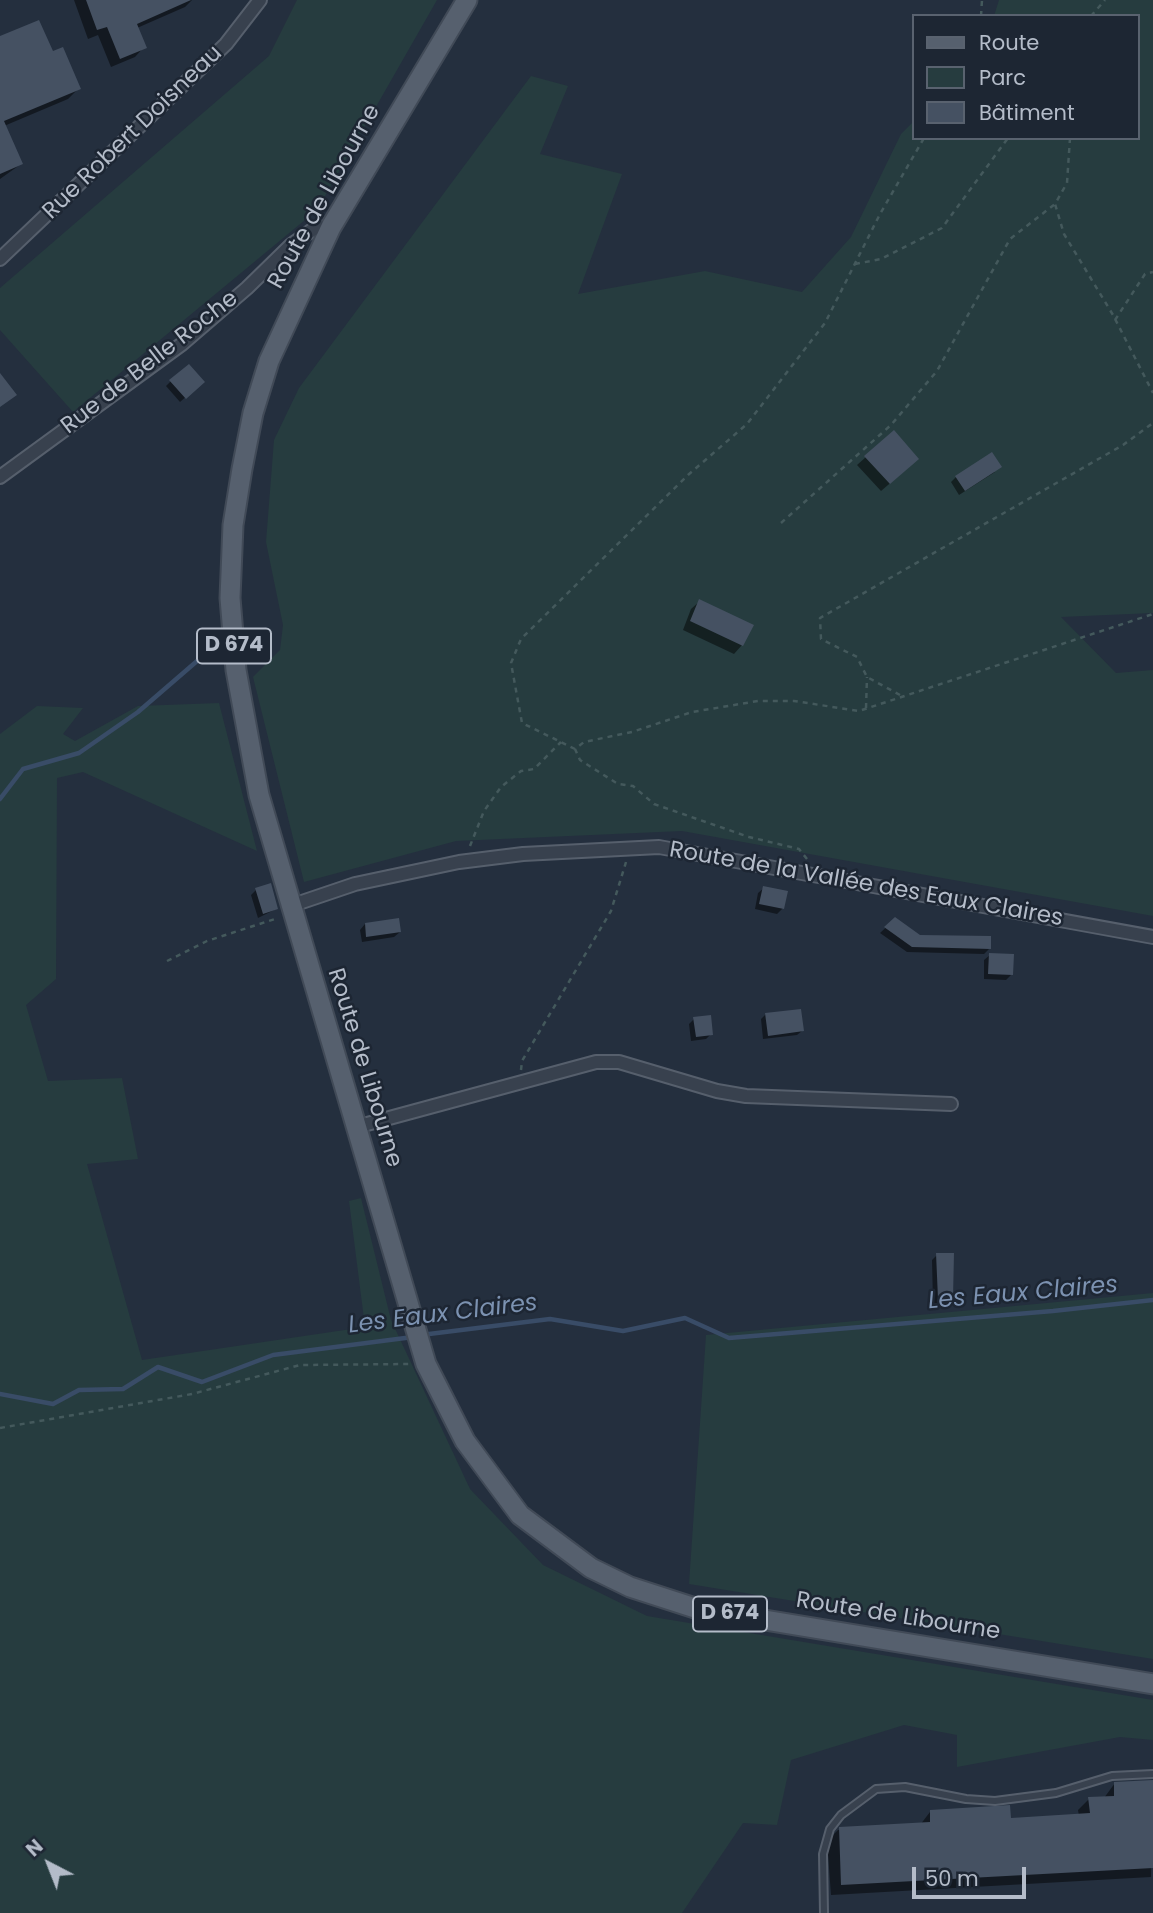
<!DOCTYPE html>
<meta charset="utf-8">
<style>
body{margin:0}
#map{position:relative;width:1153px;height:1913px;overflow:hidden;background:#242f3e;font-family:Poppins,sans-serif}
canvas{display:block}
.legend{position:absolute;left:912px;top:14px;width:228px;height:126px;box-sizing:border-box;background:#1d2633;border:2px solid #59626f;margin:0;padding:9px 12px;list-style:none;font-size:21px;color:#b4bcc9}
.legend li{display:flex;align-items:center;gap:14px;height:35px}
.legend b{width:35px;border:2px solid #59626f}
.north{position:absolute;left:14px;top:1829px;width:70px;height:70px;-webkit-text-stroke:5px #1d2633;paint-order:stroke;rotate:318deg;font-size:19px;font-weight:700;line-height:28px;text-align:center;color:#b4bcc9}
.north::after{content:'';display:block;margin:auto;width:24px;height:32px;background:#b4bcc9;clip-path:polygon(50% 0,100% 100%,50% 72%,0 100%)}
.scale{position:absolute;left:912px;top:1867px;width:114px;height:32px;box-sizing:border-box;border:4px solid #b4bcc9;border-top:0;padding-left:9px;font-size:21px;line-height:24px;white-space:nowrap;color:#b4bcc9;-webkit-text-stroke:5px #1d2633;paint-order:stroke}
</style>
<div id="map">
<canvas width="1153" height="1913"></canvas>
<ul class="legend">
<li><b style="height:9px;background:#56606e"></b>Route</li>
<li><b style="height:19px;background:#263c3f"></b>Parc</li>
<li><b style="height:19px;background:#455162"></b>Bâtiment</li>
</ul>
<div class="north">N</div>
<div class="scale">50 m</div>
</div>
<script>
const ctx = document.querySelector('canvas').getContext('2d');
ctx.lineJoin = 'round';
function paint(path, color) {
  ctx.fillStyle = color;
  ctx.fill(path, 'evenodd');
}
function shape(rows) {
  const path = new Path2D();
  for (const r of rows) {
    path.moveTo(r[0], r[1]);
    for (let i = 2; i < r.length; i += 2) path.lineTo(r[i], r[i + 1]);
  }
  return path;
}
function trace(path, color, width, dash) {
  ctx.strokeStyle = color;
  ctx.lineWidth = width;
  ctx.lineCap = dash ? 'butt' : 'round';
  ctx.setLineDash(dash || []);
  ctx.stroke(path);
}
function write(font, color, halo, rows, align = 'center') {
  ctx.font = font + ' Poppins,sans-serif';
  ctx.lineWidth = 5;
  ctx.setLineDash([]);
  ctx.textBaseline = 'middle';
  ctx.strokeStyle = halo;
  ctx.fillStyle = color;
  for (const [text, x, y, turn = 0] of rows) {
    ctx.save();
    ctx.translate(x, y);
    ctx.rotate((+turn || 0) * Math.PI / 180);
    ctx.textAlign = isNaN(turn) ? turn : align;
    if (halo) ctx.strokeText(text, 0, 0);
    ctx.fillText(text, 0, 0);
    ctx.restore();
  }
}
const green = shape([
 [297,0,437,0,317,210,73,412,0,330,0,288,269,56],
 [999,0,1153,0,1153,613,1061,617,1116,673,1153,670,1153,916,682,831,456,841,304,882,253,677,280,650,283,625,266,542,274,440,299,388,531,76,568,86,540,154,622,174,578,294,705,271,802,292,851,237,901,134,913,122,913,138,1137,138,1137,16,994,16],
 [219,703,257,851,83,772,57,778,56,979,26,1005,48,1081,122,1078,138,1159,87,1164,142,1360,365,1327,349,1201,361,1198,391,1320,470,1489,543,1565,647,1616,1153,1700,1153,1740,1120,1737,957,1767,957,1735,904,1725,791,1760,777,1825,743,1823,682,1913,0,1913,0,734,37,706,83,708,63,734,75,741,138,706],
 [1153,1293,1153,1659,689,1584,706,1335]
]);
const shadow = shape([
 [74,0,192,0,185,7,137,28,144,47,135,57,111,67,98,35,88,39],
 [0,38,52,54,79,88,68,99,4,126,21,164,0,179],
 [171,381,197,387,180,402,166,386],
 [894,432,909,467,881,491,857,465],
 [995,472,959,495,951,482,956,477],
 [700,601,742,645,734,654,683,630,691,609],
 [764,888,783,908,777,914,755,909,758,893],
 [256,890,276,909,258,918,251,895],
 [895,919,920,936,989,949,984,954,907,952,880,933],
 [365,924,400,932,394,937,362,942,360,930],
 [990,955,1011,975,1006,980,984,979,984,960],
 [766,1014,802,1031,797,1035,763,1039,761,1019],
 [694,1019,711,1034,706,1039,691,1041,689,1024],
 [937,1255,951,1297,946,1303,933,1303,932,1260],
 [1153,1782,1151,1877,831,1895,827,1841,838,1830,920,1825,930,1812,1009,1820,1079,1816,1078,1810,1089,1799,1104,1798,1115,1783]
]);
const stream = shape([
 [0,799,23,769,79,753,138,712,211,649],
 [421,1335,550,1319,623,1331,685,1318,729,1338,1053,1311,1153,1300],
 [0,1394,53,1404,79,1390,123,1389,158,1367,202,1382,273,1355,413,1337]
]);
const building = shape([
 [86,0,191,0,137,24,147,48,120,59,107,27,97,30],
 [39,20,53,51,63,47,81,89,4,121,23,164,0,174,0,36],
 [189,364,205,382,186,399,169,380],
 [0,373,17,395,0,407],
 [894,430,919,459,890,484,864,456],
 [992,452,1002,467,965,491,955,476],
 [699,599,754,625,743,646,690,621],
 [271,883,278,909,263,914,255,888],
 [763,886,788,891,784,909,759,904],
 [895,917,920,935,991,936,991,949,912,947,884,927],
 [399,918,401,932,366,937,365,923],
 [989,953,1014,954,1013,975,988,974],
 [801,1009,804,1031,768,1036,765,1013],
 [711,1015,713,1035,696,1037,693,1017],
 [936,1253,954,1253,953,1298,938,1299],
 [1153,1780,1153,1868,841,1885,839,1827,930,1822,930,1810,1010,1805,1011,1818,1090,1813,1088,1797,1114,1796,1114,1782]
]);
const path = shape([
 [981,16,982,0],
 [1091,16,1105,0],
 [1070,138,1067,183,1055,204,1064,234,1113,315,1153,393],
 [855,264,881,259,942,228,1008,138],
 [1115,320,1145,274,1153,272],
 [781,523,891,425,937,371,1010,239,1055,204],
 [900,695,867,677,857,657,821,639,820,618,1123,445,1153,423],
 [866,708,867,677],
 [575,749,522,723,511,663,521,639,688,475,747,424,825,323,880,214,924,138],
 [470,846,484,811,501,787,521,771,534,769,561,742],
 [807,859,799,849,749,837,654,804,633,786,618,784,580,760,575,749,584,742,632,732,692,712,758,701,794,701,859,711,1153,614],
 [167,961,207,941,278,918],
 [521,1070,522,1061,611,911,626,862],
 [0,1428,192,1394,300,1365,410,1364]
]);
const lane = shape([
 [824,1913,823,1854,830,1829,841,1815,876,1789,905,1787,966,1799,995,1801,1056,1793,1112,1776,1153,1774]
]);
const street = shape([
 [0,259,226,44,260,0],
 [0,477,182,344,247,288,291,245,315,228,331,227],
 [290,906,355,884,459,862,523,854,659,847,1153,937],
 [356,1127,596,1062,619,1062,717,1091,746,1096,951,1104]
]);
const primary = shape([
 [467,0,331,227,269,361,253,413,242,469,233,525,230,598,236,670,259,795,426,1364,465,1441,520,1515,591,1568,630,1587,698,1609,1153,1684]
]);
const shields = [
 [234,646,74],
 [730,1614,74]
];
const shieldNames = [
 ["D 674",234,646],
 ["D 674",730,1614]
];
const streetNames = [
 ["Rue Robert Doisneau",133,133,-44],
 ["Route de Libourne",325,197,-61],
 ["Rue de Belle Roche",150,363,-38],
 ["Route de la Vallée des Eaux Claires",866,885,10],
 ["Route de Libourne",364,1068,73],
 ["Route de Libourne",898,1617,9]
];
const waterNames = [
 ["Les Eaux Claires",1023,1294,-5],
 ["Les Eaux Claires",443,1315,-7]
];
paint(green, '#263c3f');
paint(shadow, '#0007');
trace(stream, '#394c67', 4.5);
paint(building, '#455162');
trace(lane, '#565f6c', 10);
trace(street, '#565f6c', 16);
trace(primary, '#414a57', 23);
trace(path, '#44595c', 2.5, [5, 5]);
trace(lane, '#38414e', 6);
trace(street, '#38414e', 12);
trace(primary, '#56606e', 19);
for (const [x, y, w] of shields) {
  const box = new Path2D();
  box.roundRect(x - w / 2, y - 17.5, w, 35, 5);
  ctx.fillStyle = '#1d2633';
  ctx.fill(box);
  trace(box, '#b4bcc9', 2);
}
write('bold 21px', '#b4bcc9', null, shieldNames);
write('23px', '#b4bcc9', '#1d2633', streetNames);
write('italic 24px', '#7c92b1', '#1d2633', waterNames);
</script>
